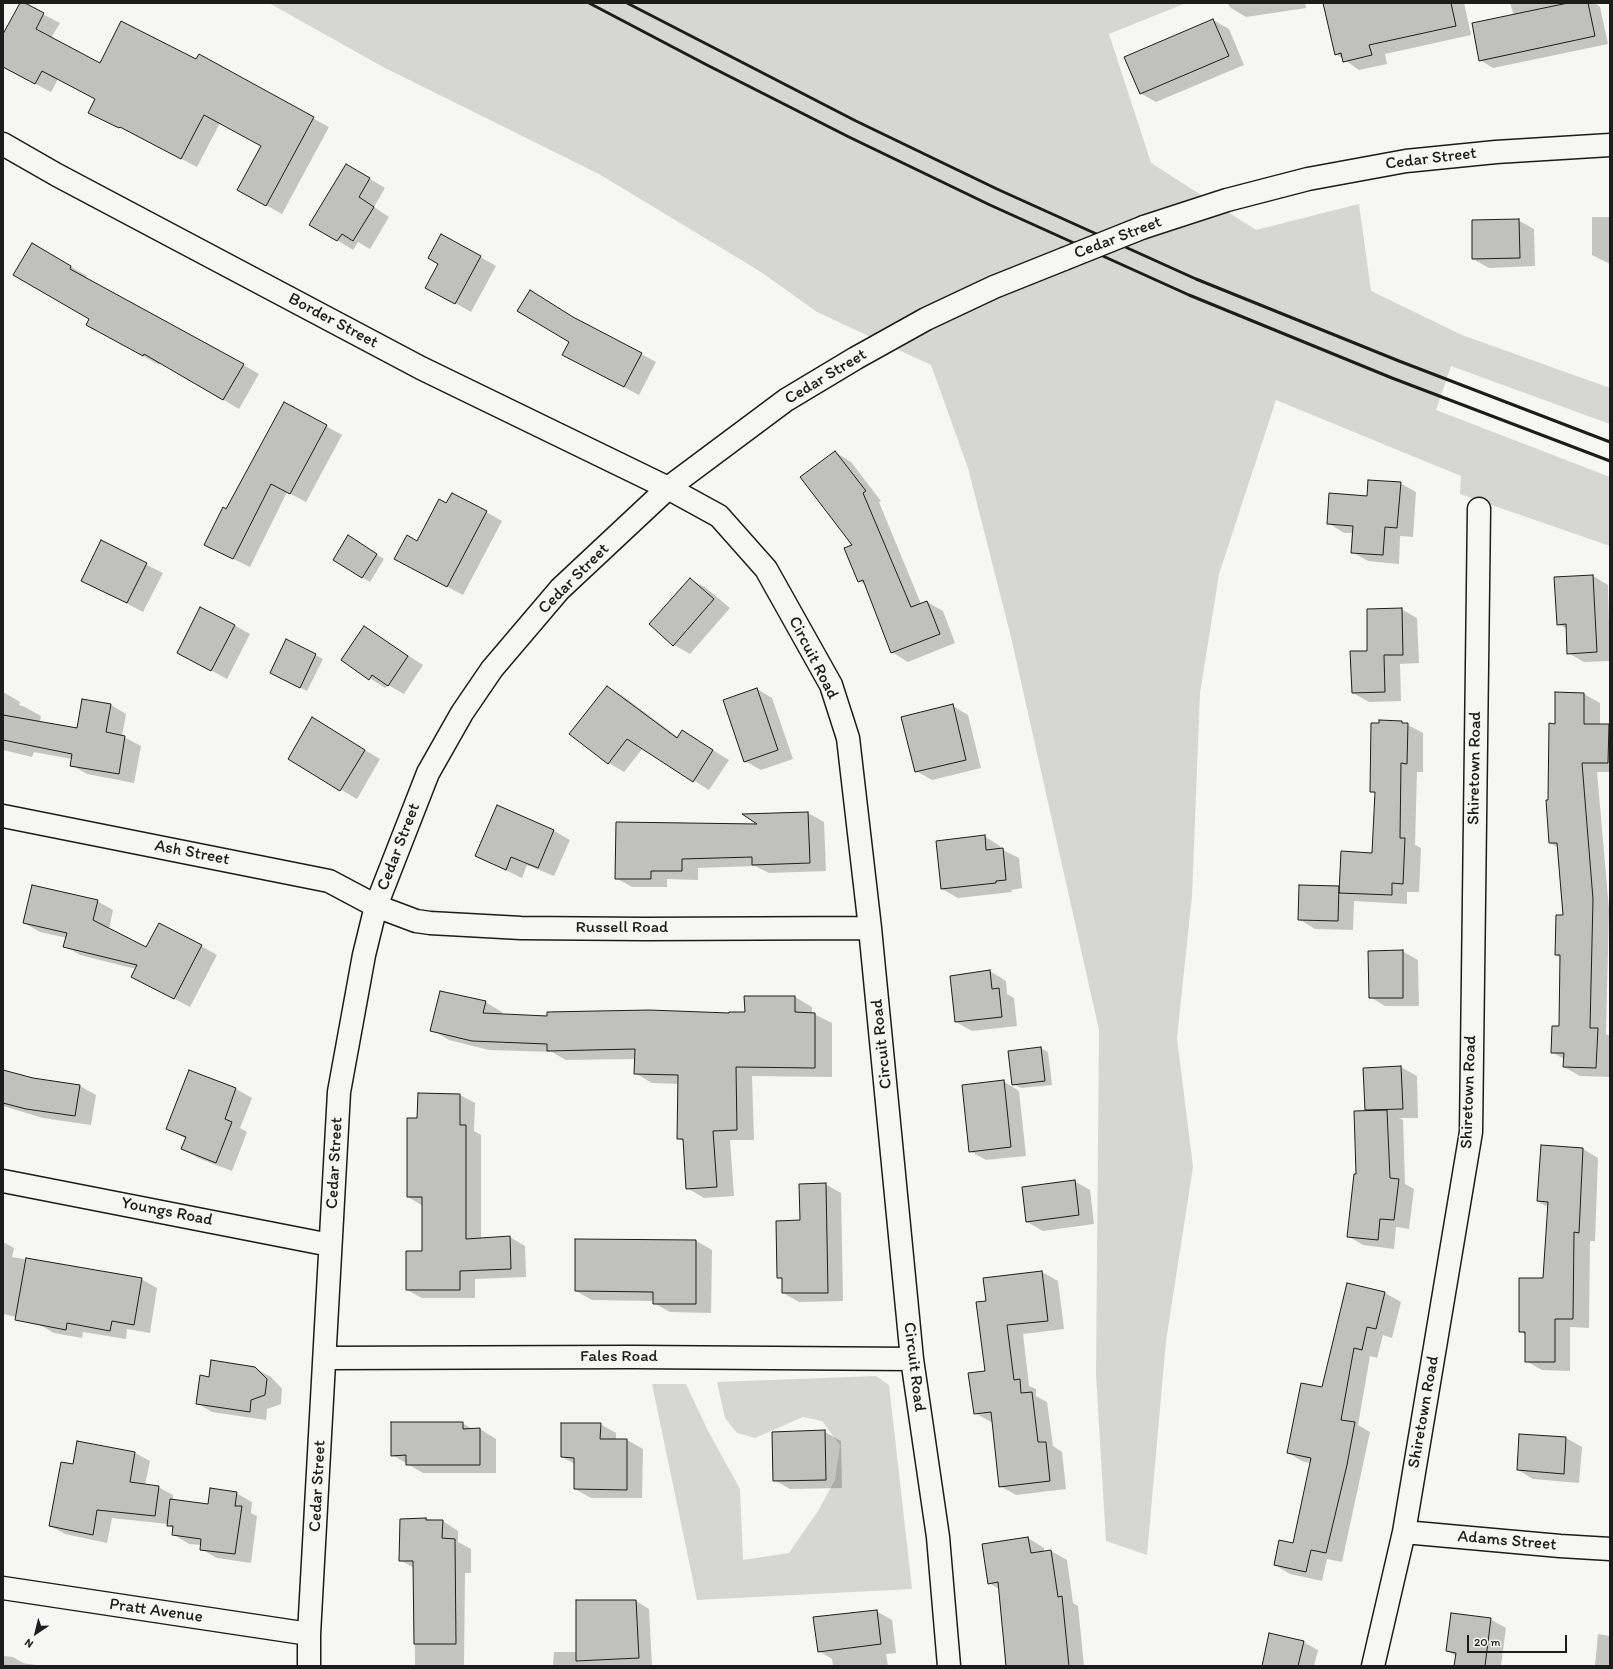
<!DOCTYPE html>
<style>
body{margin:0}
#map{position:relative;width:1613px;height:1669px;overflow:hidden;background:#f6f6f2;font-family:Itim,sans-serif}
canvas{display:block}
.frame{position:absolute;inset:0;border:4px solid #1c1c1c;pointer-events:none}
.north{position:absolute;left:16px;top:1613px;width:40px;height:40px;-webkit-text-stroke:3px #f6f6f2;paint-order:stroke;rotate:215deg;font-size:11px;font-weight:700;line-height:16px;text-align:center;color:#1c1c1c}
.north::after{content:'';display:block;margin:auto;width:14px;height:18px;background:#1c1c1c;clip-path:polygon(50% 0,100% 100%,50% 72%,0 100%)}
.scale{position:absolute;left:1467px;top:1635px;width:100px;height:18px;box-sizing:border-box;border:2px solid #1c1c1c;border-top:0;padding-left:5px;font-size:12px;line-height:14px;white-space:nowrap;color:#1c1c1c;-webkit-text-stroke:3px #f6f6f2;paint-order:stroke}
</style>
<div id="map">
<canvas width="1613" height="1669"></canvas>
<div class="frame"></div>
<div class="north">N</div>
<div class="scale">20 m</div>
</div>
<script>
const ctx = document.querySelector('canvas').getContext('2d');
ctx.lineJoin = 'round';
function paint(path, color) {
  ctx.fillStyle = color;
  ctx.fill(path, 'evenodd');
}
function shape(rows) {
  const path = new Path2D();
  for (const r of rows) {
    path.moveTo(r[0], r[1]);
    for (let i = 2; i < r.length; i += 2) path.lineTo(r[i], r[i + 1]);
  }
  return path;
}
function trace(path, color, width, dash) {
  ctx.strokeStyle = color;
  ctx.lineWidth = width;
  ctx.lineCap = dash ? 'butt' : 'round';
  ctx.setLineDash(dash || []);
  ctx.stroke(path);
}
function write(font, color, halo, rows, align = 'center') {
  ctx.font = font + ' Itim,sans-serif';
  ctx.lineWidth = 3;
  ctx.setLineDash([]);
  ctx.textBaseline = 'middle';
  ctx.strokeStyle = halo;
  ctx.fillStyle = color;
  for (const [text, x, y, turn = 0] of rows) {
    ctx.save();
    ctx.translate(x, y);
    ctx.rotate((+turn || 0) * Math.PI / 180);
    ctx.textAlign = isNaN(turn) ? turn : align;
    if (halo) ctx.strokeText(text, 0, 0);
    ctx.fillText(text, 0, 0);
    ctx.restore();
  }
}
const green = shape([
 [269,3,1186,3,1109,34,1151,163,1256,230,1359,204,1371,291,1462,335,1610,388,1610,424,1451,366,1436,410,1610,477,1610,546,1460,494,1461,476,1276,400,1219,574,1200,693,1192,895,1177,1038,1193,1167,1166,1341,1147,1555,1106,1541,1096,1374,1099,1030,1011,637,968,468,931,365,817,312,761,272,599,174,383,67],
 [876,1376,889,1385,912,1589,697,1600,652,1384,686,1384,707,1429,740,1489,743,1560,789,1553,818,1511,835,1480,840,1445,822,1421,803,1417,755,1438,737,1433,725,1418,717,1382]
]);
const shadow = shape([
 [21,3,60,23,51,38,100,64,197,60,199,56,329,127,282,214,239,190,262,146,220,123,197,167,90,112,96,99,58,79,51,92,3,67,3,37],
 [1227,3,1305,3,1306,8,1246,17,1231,8],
 [1351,3,1464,3,1471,35,1385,54,1387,64,1359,70,1336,54],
 [1510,3,1595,3,1600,7,1608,44,1493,68,1480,60,1514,15],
 [1213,20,1229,29,1244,65,1156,102,1140,93],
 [362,174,385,188,374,207,389,217,370,249,358,242,353,250,311,224],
 [1592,217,1610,217,1610,264,1592,255],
 [1518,220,1534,229,1535,266,1489,268,1473,259],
 [442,235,496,266,471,312,427,287,440,264],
 [32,244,87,276,85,278,200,340,259,374,239,409,160,362,159,365,103,334],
 [581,322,656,362,639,395,578,363],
 [326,426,342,435,306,502,287,492,250,567,221,553,226,510],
 [835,452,851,462,881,501,879,502,921,604,927,602,943,611,955,643,908,662,892,652,866,585,859,581],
 [1400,483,1416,492,1413,537,1400,536,1399,564,1368,561,1352,552,1354,533,1344,533,1328,523,1368,497],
 [447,505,486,512,502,521,463,595,395,559,418,542],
 [356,541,384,559,370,582,334,560],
 [101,542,163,573,143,612,83,580],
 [1593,576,1608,585,1610,661,1584,662,1568,653,1567,629,1558,624],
 [690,579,706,588,730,608,690,654,674,645],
 [1401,609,1417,618,1419,663,1400,664,1401,701,1369,702,1353,693,1368,652],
 [234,625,250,634,227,679,194,661],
 [364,627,423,665,404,694,388,685,385,688,342,660],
 [287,640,323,659,307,691,278,677],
 [607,687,623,696,679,738,698,741,729,760,709,790,643,748,624,772,609,763,570,734],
 [757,689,772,698,793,759,761,770,745,761],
 [3,692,20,702,19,705,25,707,41,716,40,722,78,729,111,705,126,714,122,736,141,746,134,783,87,774,71,765,72,759,34,752,32,757,3,750],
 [1584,694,1600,703,1600,725,1610,726,1610,772,1597,772,1609,909,1606,1034,1610,1036,1610,1077,1580,1076,1564,1067,1564,1059,1552,1052,1560,1027,1561,958,1556,955,1564,916,1559,848,1550,843,1549,801,1556,725],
 [953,706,968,715,981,768,932,780,916,771],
 [1402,722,1423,733,1423,772,1417,772,1415,845,1421,848,1419,892,1407,892,1407,904,1354,901,1353,930,1315,929,1299,919,1338,887,1340,888,1373,854,1376,794,1371,791],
 [328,728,380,759,357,799,289,759],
 [497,806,554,831,570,840,554,876,527,865,522,878,476,856],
 [808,813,824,822,826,871,769,873,755,866,698,868,698,880,667,879,667,887,632,887,616,878,760,825,746,815],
 [984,836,1000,846,1001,849,1019,858,1022,888,1011,890,1012,892,958,898,942,889],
 [97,901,113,910,109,929,147,948,201,946,217,955,190,1007,148,985,136,969,80,955,65,946,67,938,40,932,24,923],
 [1402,951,1418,960,1419,1006,1385,1006,1370,997],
 [990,971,1006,981,1007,994,1014,998,1017,1026,972,1031,956,1022,951,976],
 [795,997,812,1007,812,1013,832,1023,832,1077,752,1076,754,1140,730,1140,734,1196,704,1198,687,1188,685,1142,678,1138,679,1084,652,1083,635,1073,636,1059,566,1060,552,1052,489,1050,449,1040,432,1030,485,1002,502,1012,502,1015,548,1017,730,1014,746,1013],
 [1041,1048,1048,1052,1052,1085,1021,1088,1013,1084],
 [1401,1067,1417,1076,1418,1118,1399,1118,1403,1120,1405,1184,1414,1189,1409,1229,1396,1227,1394,1249,1363,1245,1348,1236,1357,1175,1369,1112,1366,1110,1364,1069],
 [3,1071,32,1079,80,1086,96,1095,91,1125,43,1118,3,1106],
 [189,1071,236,1089,252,1098,240,1128,247,1132,232,1171,198,1158,182,1149,186,1139,167,1128],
 [1003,1081,1019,1091,1026,1156,986,1160,970,1151],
 [460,1095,475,1103,474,1131,481,1135,481,1239,510,1237,525,1246,526,1277,475,1279,475,1298,422,1298,407,1290,423,1252,423,1206,408,1197,418,1119],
 [1583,1149,1598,1158,1595,1241,1590,1241,1589,1328,1570,1327,1570,1371,1542,1370,1526,1361,1526,1335,1520,1331,1544,1279,1549,1208,1538,1201],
 [1074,1181,1090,1190,1094,1224,1043,1231,1027,1222],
 [825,1184,841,1193,843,1301,799,1302,783,1293,783,1280,778,1277,801,1221],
 [576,1240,696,1241,712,1250,711,1313,670,1312,654,1303,654,1301,592,1300,576,1291],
 [3,1242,14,1248,12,1257,141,1279,157,1288,150,1333,127,1329,126,1339,83,1332,82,1338,54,1333,38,1324,38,1322,3,1314],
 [1042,1272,1058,1281,1064,1329,1023,1334,1029,1386,1036,1389,1036,1396,1047,1402,1053,1446,1062,1452,1066,1489,1016,1495,1000,1486,993,1422,991,1422,975,1413,986,1372,987,1302],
 [1348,1284,1385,1293,1401,1302,1392,1338,1383,1335,1377,1358,1370,1356,1358,1425,1370,1432,1342,1562,1327,1559,1322,1581,1290,1574,1275,1565,1294,1544,1311,1463,1304,1462,1288,1453,1323,1388],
 [255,1368,271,1377,282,1389,281,1404,267,1409,266,1420,212,1412,197,1403,210,1378],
 [462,1423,474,1430,480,1429,496,1439,496,1473,423,1473,392,1455],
 [600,1424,616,1433,616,1440,627,1440,643,1449,642,1498,591,1498,575,1489,575,1464,562,1457],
 [825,1432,841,1441,842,1488,790,1489,774,1480],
 [1520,1435,1566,1438,1582,1447,1579,1483,1533,1479,1518,1470],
 [78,1443,135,1453,150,1461,145,1485,158,1487,173,1495,173,1500,209,1505,236,1493,252,1502,251,1513,257,1516,251,1563,217,1558,201,1549,201,1545,189,1544,173,1534,174,1529,168,1524,112,1518,107,1543,65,1534,50,1526,74,1466],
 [426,1519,443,1521,458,1531,458,1542,471,1549,471,1573,465,1573,464,1666,415,1666,414,1568,400,1560,401,1520],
 [1028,1538,1044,1548,1044,1552,1051,1551,1067,1560,1073,1603,1078,1606,1084,1666,1006,1666,999,1589,989,1583],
 [636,1601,649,1609,652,1666,553,1666,554,1652,577,1652],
 [876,1611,892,1620,896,1653,886,1654,888,1666,833,1666,832,1659,819,1651],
 [1490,1619,1506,1628,1501,1666,1455,1666,1456,1656,1447,1651],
 [1598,1634,1610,1636,1610,1666,1595,1666],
 [1303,1642,1318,1650,1314,1666,1263,1666],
 [3,1656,13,1657,23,1663,43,1666,3,1666]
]);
const building = shape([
 [20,3,25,3,44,13,36,29,100,63,121,21,196,59,199,54,314,117,266,206,237,190,261,146,204,115,181,159,120,127,119,128,88,113,95,99,42,71,35,84,3,67,3,34,20,3],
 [1323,3,1451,3,1456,26,1369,45,1372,55,1343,62,1341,53,1335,55,1323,3],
 [1568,3,1588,3,1595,36,1479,61,1472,23,1568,3],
 [1213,19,1229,56,1140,94,1124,57,1213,19],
 [346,164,370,178,359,197,374,207,353,241,342,234,337,241,309,225,346,164],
 [1519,219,1520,258,1472,259,1472,220,1519,219],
 [441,234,481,256,455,304,425,288,438,264,428,258,441,234],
 [32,243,71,266,70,269,244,364,223,400,144,354,143,356,86,325,89,319,13,275,32,243],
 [530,290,573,317,642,353,624,387,562,355,569,342,517,311,530,290],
 [284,402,327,425,290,494,271,484,233,559,204,545,223,507,226,509,284,402],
 [835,451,866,491,863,493,911,607,927,601,940,634,891,653,863,580,858,582,844,548,852,545,800,477,835,451],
 [1368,480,1401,482,1397,528,1385,527,1383,555,1351,553,1353,526,1327,524,1329,493,1367,496,1368,480],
 [452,493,487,511,447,587,394,559,407,535,417,541,439,499,446,503,452,493],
 [348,535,377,554,362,578,333,560,348,535],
 [101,540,147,563,127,603,81,581,101,540],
 [1593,575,1597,652,1567,654,1566,624,1557,625,1554,577,1593,575],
 [690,578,714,599,673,646,649,624,690,578],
 [200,607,235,625,211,671,177,653,200,607],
 [1402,608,1403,655,1384,655,1385,692,1352,693,1350,651,1367,651,1367,609,1402,608],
 [364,626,408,656,388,686,372,675,369,680,341,660,364,626],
 [286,639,316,654,300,688,270,673,286,639],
 [607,686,677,738,682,730,713,750,693,782,627,739,608,764,569,734,607,686],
 [757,688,778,750,744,762,723,700,757,688],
 [1555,692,1584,693,1584,724,1609,724,1608,763,1582,763,1593,899,1590,1028,1598,1028,1596,1068,1563,1067,1564,1053,1551,1053,1552,1026,1559,1026,1560,955,1555,955,1556,915,1563,915,1557,843,1549,843,1546,800,1548,800,1549,723,1555,724,1555,692],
 [82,699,111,704,106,732,125,736,119,774,70,766,72,754,3,740,3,715,77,728,82,699],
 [953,704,966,760,915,772,901,717,953,704],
 [312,717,365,750,340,791,288,759,312,717],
 [1379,720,1402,721,1402,723,1408,723,1407,764,1401,763,1400,838,1405,838,1403,884,1392,883,1392,895,1339,893,1341,851,1372,853,1375,792,1370,792,1371,723,1379,723,1379,720],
 [497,805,554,830,538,868,511,857,506,870,475,856,497,805],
 [808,812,810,863,752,865,752,857,682,859,682,871,651,871,651,879,615,879,616,822,757,824,742,814,808,812],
 [985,835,986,850,1003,848,1006,880,996,881,996,883,941,889,936,841,985,835],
 [32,885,98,900,93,920,146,947,159,923,202,945,174,999,131,977,137,965,63,947,67,933,23,923,32,885],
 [1299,885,1339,886,1338,921,1298,920,1299,885],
 [1403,950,1403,998,1369,998,1368,951,1403,950],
 [990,970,992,989,999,988,1002,1017,955,1022,950,976,990,970],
 [440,991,486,1001,483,1013,547,1016,547,1012,649,1010,729,1013,729,1012,745,1012,744,996,795,996,795,1012,815,1013,815,1068,736,1067,737,1130,713,1131,717,1187,686,1189,683,1139,677,1139,678,1075,634,1074,635,1049,547,1051,547,1044,472,1041,430,1031,440,991],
 [1041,1047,1045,1081,1012,1085,1008,1051,1041,1047],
 [1401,1066,1403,1109,1365,1110,1363,1068,1401,1066],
 [3,1070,33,1078,80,1085,75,1116,26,1109,3,1103,3,1070],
 [189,1070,236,1088,225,1119,232,1122,216,1163,181,1149,186,1137,166,1129,189,1070],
 [1004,1080,1011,1147,969,1152,962,1085,1004,1080],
 [418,1093,460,1094,460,1125,466,1125,466,1239,510,1236,511,1269,460,1271,460,1290,406,1290,406,1251,422,1251,422,1197,407,1197,407,1118,417,1118,418,1093],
 [1387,1110,1390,1178,1399,1179,1394,1220,1380,1219,1378,1240,1347,1237,1354,1174,1356,1174,1354,1111,1387,1110],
 [1541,1145,1583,1148,1579,1233,1574,1232,1573,1319,1555,1319,1555,1362,1525,1362,1525,1332,1519,1332,1519,1278,1543,1278,1548,1202,1537,1201,1541,1145],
 [1075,1180,1079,1215,1026,1222,1022,1187,1075,1180],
 [826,1183,828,1293,782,1293,782,1278,777,1278,776,1221,800,1220,799,1184,826,1183],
 [575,1239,696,1240,696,1304,653,1304,653,1292,575,1291,575,1239],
 [26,1258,142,1278,134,1325,112,1321,110,1331,67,1323,66,1330,15,1320,26,1258],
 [1042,1271,1048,1321,1007,1325,1014,1380,1020,1379,1021,1393,1032,1392,1038,1442,1046,1442,1050,1481,999,1487,991,1412,974,1414,968,1373,985,1371,976,1302,986,1301,983,1278,1042,1271],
 [1347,1283,1385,1292,1376,1329,1367,1327,1362,1350,1354,1348,1341,1420,1355,1422,1347,1465,1326,1553,1311,1550,1306,1572,1274,1565,1279,1540,1293,1543,1311,1458,1287,1453,1301,1383,1322,1387,1347,1283],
 [211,1360,255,1367,267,1379,265,1395,251,1400,250,1412,196,1404,200,1375,209,1377,211,1360],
 [391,1422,463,1422,463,1429,480,1428,480,1465,406,1465,406,1455,391,1456,391,1422],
 [561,1423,601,1423,600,1439,627,1439,627,1490,574,1489,574,1458,561,1457,561,1423],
 [825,1430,826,1480,773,1481,772,1432,825,1430],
 [1519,1434,1566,1437,1564,1474,1517,1470,1519,1434],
 [77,1441,135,1452,130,1482,159,1486,155,1516,97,1510,93,1535,49,1526,61,1462,73,1464,77,1441],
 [210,1488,237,1492,235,1506,242,1506,235,1554,200,1550,201,1539,172,1535,173,1526,167,1526,170,1499,208,1504,210,1488],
 [426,1518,426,1520,443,1520,442,1538,455,1539,456,1644,414,1644,413,1561,399,1561,400,1519,426,1518],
 [1028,1537,1031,1553,1051,1550,1058,1597,1062,1596,1069,1666,1006,1666,998,1582,988,1584,982,1544,1028,1537],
 [576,1600,636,1600,639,1658,576,1661,576,1600],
 [877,1610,881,1644,818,1652,813,1617,877,1610],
 [1451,1613,1491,1618,1485,1666,1454,1666,1456,1653,1446,1651,1451,1613],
 [1269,1633,1304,1641,1298,1666,1262,1666,1269,1633]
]);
const minor = shape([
 [3,144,57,175,421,368,668,488,719,516,766,569,831,685,848,738,870,928,912,1359,938,1537,949,1666],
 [1144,227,1227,200,1308,179,1406,161,1496,152,1610,145],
 [3,816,329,881,376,906,416,921,430,923,521,928,645,929,870,928],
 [3,1181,330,1245],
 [325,1358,632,1357,912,1359],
 [1404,1532,1560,1546,1610,1549],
 [3,1588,309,1634],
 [309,1666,309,1634,339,1092,364,955,376,906,428,773,462,713,492,669,560,589,668,488,786,400,856,358,926,319,994,287,1064,259],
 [1373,1666,1404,1532,1471,1132,1479,509]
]);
const rail = shape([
 [589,3,707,65,849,137,990,205,1189,295,1392,378,1610,461],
 [627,3,856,121,997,189,1196,279,1399,361,1610,442]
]);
const minorBridge = shape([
 [1064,259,1144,227]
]);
const streetNames = [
 ["Cedar Street",1431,159,-7],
 ["Cedar Street",1118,238,-21],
 ["Border Street",333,321,28],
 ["Cedar Street",826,377,-31],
 ["Cedar Street",574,579,-45],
 ["Circuit Road",813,658,63],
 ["Shiretown Road",1475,768,-89],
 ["Cedar Street",399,847,-69],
 ["Ash Street",192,853,11],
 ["Russell Road",622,928],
 ["Circuit Road",882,1044,-96],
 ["Shiretown Road",1469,1092,-88],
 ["Cedar Street",335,1163,-87],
 ["Youngs Road",167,1212,11],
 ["Fales Road",619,1357],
 ["Circuit Road",914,1367,83],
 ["Shiretown Road",1424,1412,-80],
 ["Cedar Street",318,1486,-87],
 ["Adams Street",1507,1541,5],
 ["Pratt Avenue",156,1611,8]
];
paint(green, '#d6d6d2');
paint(shadow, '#0003');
paint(building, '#c0c0bd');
trace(building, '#1c1c1c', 1);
trace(minor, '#1c1c1c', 25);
trace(minor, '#f6f6f2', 22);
trace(rail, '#1c1c1c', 3);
trace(minorBridge, '#1c1c1c', 25, []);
trace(minorBridge, '#f6f6f2', 22);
write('17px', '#1c1c1c', '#f6f6f2', streetNames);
</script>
